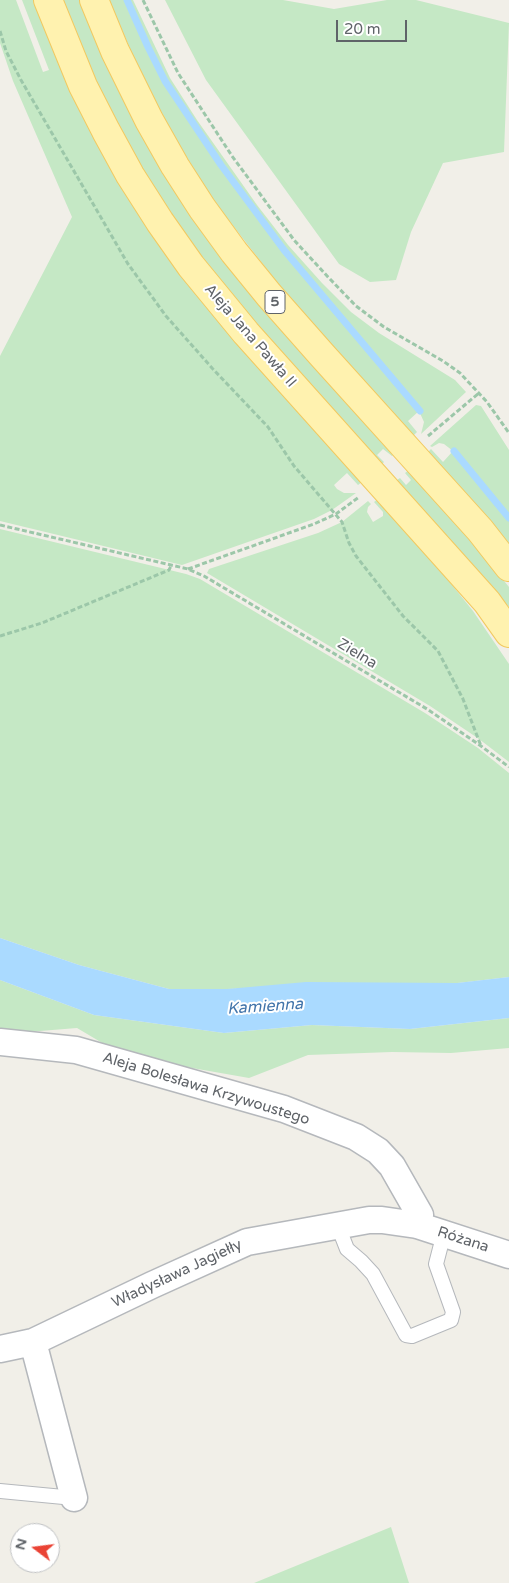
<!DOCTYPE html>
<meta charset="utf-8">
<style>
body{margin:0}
#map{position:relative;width:509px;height:1583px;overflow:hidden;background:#f1efe8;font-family:"Varela Round",sans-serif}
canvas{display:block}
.north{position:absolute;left:10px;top:1523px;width:50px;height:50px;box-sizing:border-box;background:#fff;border:1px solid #bfc1c3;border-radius:50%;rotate:285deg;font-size:14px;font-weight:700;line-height:20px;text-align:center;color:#5f6368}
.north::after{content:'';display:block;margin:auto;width:18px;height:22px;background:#ea4335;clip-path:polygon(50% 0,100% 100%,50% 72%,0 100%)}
.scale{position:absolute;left:336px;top:20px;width:71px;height:22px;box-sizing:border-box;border:2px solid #5f6368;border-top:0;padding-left:6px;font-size:15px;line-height:18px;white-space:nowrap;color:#5f6368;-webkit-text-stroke:4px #fff;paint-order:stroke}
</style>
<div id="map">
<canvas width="509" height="1583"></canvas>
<div class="north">N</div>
<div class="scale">20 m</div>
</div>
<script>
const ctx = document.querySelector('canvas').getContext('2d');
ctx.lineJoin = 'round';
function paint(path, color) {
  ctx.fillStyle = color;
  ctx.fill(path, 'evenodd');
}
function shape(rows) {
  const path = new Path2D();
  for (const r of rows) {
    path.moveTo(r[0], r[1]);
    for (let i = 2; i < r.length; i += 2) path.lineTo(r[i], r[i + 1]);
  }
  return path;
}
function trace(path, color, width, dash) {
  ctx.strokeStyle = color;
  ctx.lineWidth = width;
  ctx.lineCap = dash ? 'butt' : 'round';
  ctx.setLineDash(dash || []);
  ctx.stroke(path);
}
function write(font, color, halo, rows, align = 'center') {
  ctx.font = font + ' "Varela Round",sans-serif';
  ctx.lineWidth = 4;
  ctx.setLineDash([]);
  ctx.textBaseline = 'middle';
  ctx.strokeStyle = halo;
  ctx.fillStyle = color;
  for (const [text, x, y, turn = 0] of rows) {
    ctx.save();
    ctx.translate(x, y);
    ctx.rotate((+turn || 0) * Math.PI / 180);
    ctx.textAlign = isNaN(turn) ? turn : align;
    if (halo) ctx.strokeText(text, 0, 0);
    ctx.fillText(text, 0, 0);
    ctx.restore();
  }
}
const green = shape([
 [0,0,16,0,43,72,49,70,22,0,34,0,71,90,362,482,358,485,347,473,334,485,337,489,344,493,356,493,332,510,314,519,182,565,0,521,0,356,72,217,13,81,0,43],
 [62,0,80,0,119,91,137,127,394,454,392,456,383,449,377,455,384,462,382,464,310,387,254,323,201,258,169,214,142,170,95,82],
 [109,0,133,0,170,78,197,120,257,205,288,245,322,283,351,312,379,333,455,380,466,392,421,434,424,422,419,411,408,421,417,432,413,436,279,285,213,200,161,115,144,81],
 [165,0,283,0,334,9,387,0,416,0,509,23,504,152,443,163,411,232,396,280,370,282,339,264,206,80],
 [476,405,481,406,509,450,509,545,428,452,431,449,443,462,453,451,444,444,439,443,432,447,430,446],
 [409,470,469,538,509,587,509,607,397,480,400,478,406,485,411,480,405,473],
 [378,499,432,560,473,611,509,664,509,762,479,739,430,706,207,573,209,569,318,533,342,522,368,501,371,504,368,507,367,512,373,522,383,516,383,512,374,502],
 [0,529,186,574,200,579,425,713,478,748,509,773,509,977,458,983,227,989,169,989,79,965,0,938],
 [0,980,94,1015,224,1033,312,1025,410,1029,509,1018,509,1048,451,1053,392,1052,308,1055,249,1078,175,1065,104,1044,77,1028,3,1034,0,1028],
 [391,1527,409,1583,254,1583]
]);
const water = shape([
 [0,938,79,965,169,989,227,989,306,982,457,983,509,977,509,1018,410,1029,312,1025,224,1033,94,1015,0,980]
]);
const stream = shape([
 [127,0,148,47,165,81,221,165,284,250,420,411],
 [454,451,509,518]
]);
const path = shape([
 [143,0,178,73,232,156,294,240,328,277,356,306,384,327,443,361,460,373,487,402,509,433],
 [0,31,6,51,21,80,128,264,166,316,212,368,268,427,294,466,342,522,349,543,356,556,403,616,438,651,463,699,481,746],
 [428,436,479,393],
 [0,525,188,569,204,576,427,709,481,746,509,767],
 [188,569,314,524,336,514,359,497],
 [0,636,42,623,169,570,171,566]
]);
const service = shape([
 [338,1226,347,1249,361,1261,373,1274,406,1335,412,1336,451,1320,453,1312,436,1264,444,1233],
 [0,1491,74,1498]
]);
const minor = shape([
 [0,1042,76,1050,284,1109,356,1137,378,1151,392,1166,420,1215,417,1225],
 [0,1349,33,1342],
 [74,1498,33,1342,152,1285,247,1242,369,1220,382,1220,417,1225,509,1255]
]);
const primary = shape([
 [48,0,83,86,106,131,130,175,160,222,191,266,246,333,487,602,509,633],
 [94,0,115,51,149,120,175,166,202,208,234,252,269,295,322,355,480,530,509,567]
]);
const shields = [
 [275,302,20]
];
const shieldNames = [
 ["5",275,302]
];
const streetNames = [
 ["Aleja Jana Pawła II",250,336,49],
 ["Zielna",357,654,31],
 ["Aleja Bolesława Krzywoustego",206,1089,17],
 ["Różana",463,1240,18],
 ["Władysława Jagiełły",177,1274,-25]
];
const waterNames = [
 ["Kamienna",265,1007,-4]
];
paint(green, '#c5e8c5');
paint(water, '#aadaff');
trace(stream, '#aadaff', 7);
trace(service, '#b5b8bc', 16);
trace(minor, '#b5b8bc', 29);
trace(primary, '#f2c960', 30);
trace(path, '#9cc7a9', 3, [5, 2.5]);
trace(service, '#fff', 14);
trace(minor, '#fff', 26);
trace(primary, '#fff2af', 28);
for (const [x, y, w] of shields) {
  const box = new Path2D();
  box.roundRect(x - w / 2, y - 11.5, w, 23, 4);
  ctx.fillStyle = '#fff';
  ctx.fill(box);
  trace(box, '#5f6368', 1);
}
write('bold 14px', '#5f6368', null, shieldNames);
write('15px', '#5f6368', '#fff', streetNames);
write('italic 16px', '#4174aa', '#fff', waterNames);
</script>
